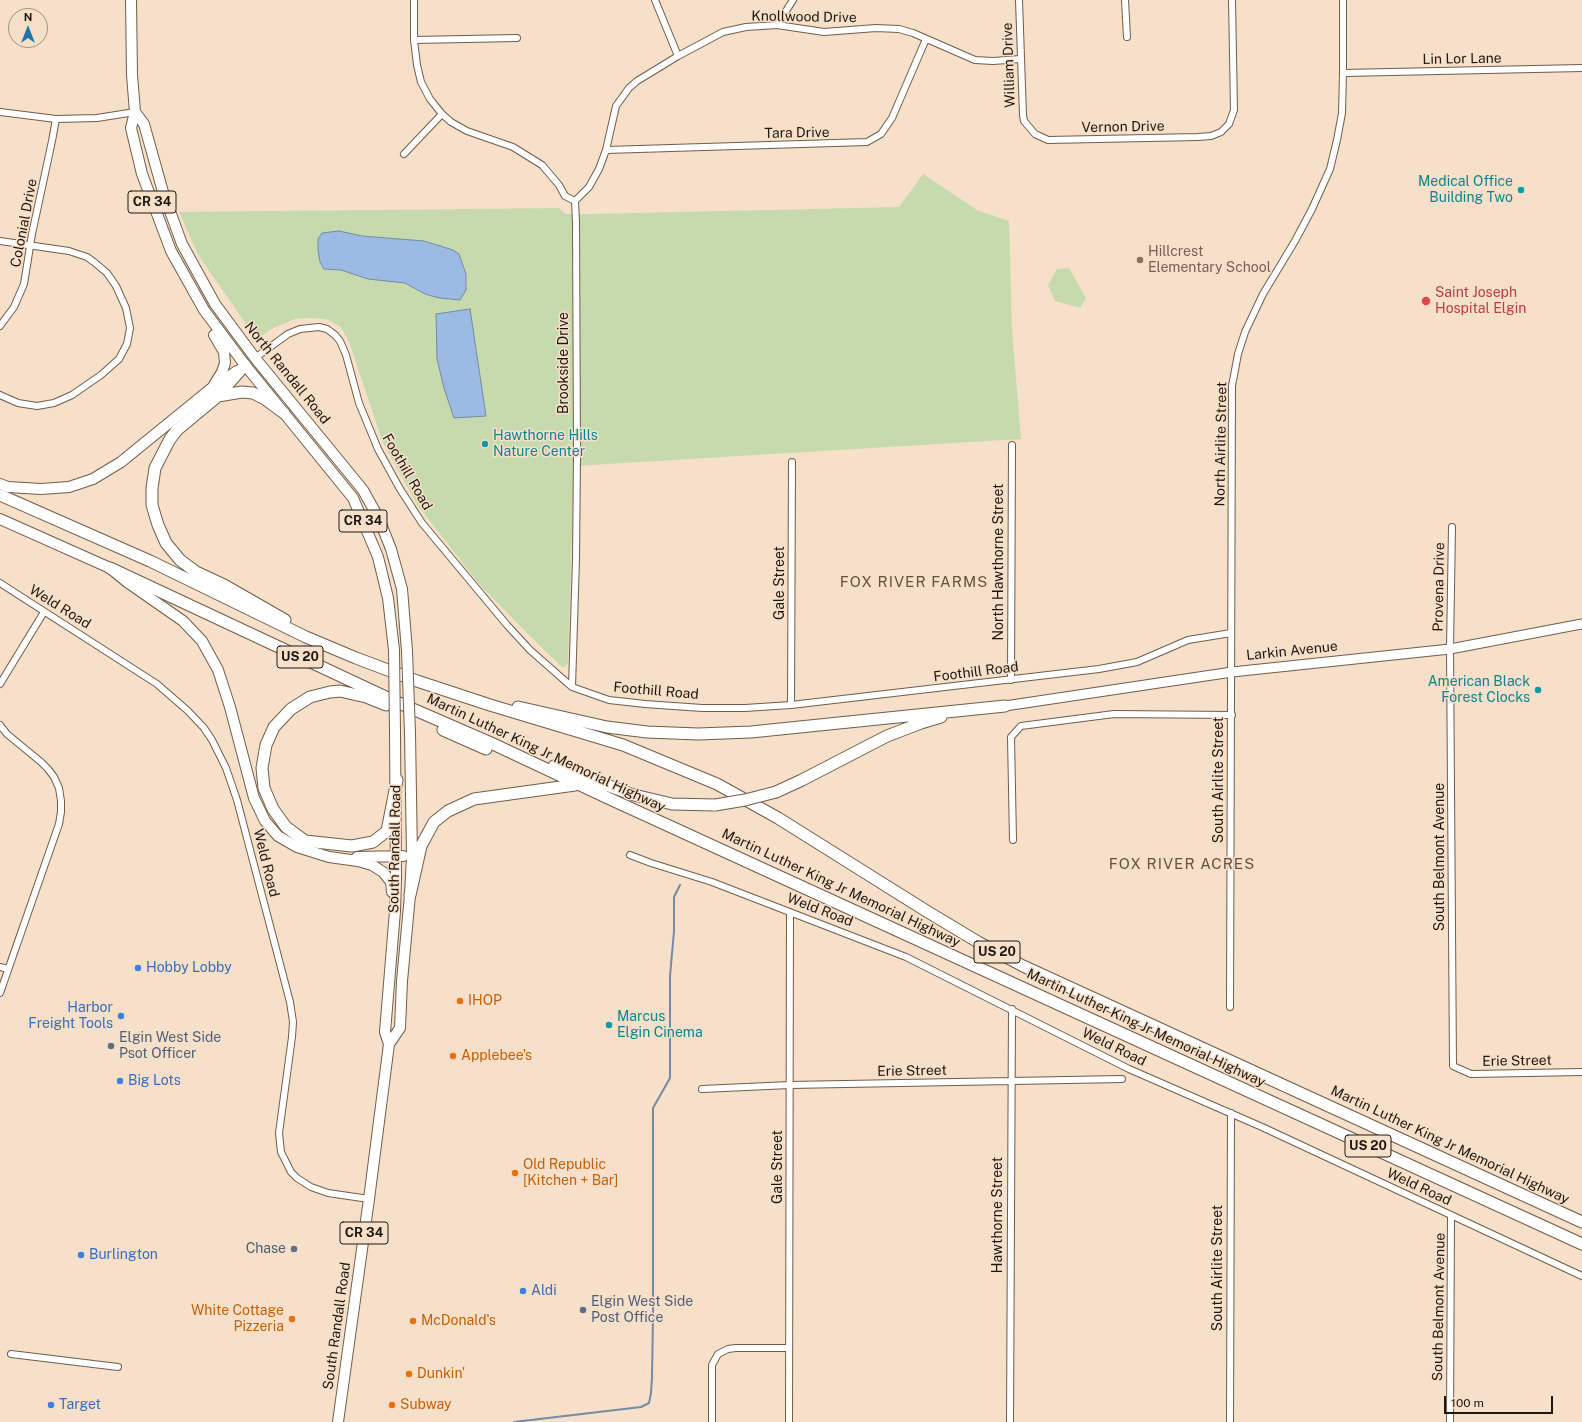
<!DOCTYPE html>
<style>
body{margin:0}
#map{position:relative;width:1582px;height:1422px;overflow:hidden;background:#f7e0c9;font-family:"Public Sans",sans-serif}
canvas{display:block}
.north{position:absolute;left:8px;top:8px;width:40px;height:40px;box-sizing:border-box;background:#f7e0c9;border:1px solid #a1907f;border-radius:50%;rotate:0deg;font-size:11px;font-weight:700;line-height:16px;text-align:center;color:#1f170f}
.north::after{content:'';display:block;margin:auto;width:14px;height:18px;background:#2375a6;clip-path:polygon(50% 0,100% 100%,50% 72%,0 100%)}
.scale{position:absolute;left:1444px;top:1396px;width:109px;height:18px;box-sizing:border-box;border:2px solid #1f170f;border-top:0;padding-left:5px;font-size:12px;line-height:14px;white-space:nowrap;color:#1f170f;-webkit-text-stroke:3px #f7e0c9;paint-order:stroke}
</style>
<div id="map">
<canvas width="1582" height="1422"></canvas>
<div class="north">N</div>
<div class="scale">100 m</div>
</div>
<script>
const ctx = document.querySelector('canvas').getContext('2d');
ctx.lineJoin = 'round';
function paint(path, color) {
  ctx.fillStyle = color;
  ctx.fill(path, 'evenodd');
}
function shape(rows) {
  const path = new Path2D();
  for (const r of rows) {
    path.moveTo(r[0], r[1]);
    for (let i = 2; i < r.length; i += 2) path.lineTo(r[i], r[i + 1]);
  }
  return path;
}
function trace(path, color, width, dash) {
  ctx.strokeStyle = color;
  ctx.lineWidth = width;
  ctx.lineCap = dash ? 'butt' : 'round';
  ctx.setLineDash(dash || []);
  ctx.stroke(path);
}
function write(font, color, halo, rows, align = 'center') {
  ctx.font = font + ' "Public Sans",sans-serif';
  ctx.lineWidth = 3;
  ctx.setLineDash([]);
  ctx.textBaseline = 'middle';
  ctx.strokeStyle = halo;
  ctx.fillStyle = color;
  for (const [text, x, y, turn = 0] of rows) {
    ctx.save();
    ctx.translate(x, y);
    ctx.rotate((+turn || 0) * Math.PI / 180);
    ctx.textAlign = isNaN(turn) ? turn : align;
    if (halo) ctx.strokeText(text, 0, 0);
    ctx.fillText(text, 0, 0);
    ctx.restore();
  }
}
const green = shape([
 [923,174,977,210,1009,221,1012,330,1021,439,574,466,568,663,563,668,535,641,480,585,418,506,383,443,349,342,340,326,325,319,310,318,295,319,271,329,259,338,246,324,198,255,179,212,559,208,565,214,588,214,899,207],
 [1069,268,1086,298,1080,308,1055,301,1048,285,1057,269]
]);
const water = shape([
 [339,231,362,236,424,241,453,250,459,254,466,274,466,290,460,300,439,298,425,294,405,283,368,279,341,270,324,269,320,262,318,250,318,239,322,233,339,231],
 [470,309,486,416,454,418,444,388,437,359,436,314,470,309]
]);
const stream = shape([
 [514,1422,641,1407,649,1403,651,1393,652,1377,653,1317,653,1108,670,1078,670,976,674,931,674,897,680,885]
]);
const minor = shape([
 [414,0,414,40,417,65,421,82,430,99,442,114,451,122,467,131,513,147,542,165,559,185,565,196,575,201,576,222,577,455,576,560,572,687],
 [655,0,678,56],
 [1019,0,1023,115,1024,121,1035,134,1048,140,1198,137,1211,136,1221,132,1229,124,1234,110,1232,0],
 [1125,0,1127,37],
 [777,25,793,0],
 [414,40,517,38],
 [1343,73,1582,68],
 [0,112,56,119,97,118,135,112],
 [606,150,867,142,881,134,892,118,926,39],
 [404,154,442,114],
 [575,201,589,187,599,169,606,150,616,106,629,88,637,81,678,56,723,32,746,27,777,25,824,32,876,28,899,29,913,33,975,60,993,61,1020,59],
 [0,241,69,251,87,257,94,262,107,273,116,286,126,308,130,328,127,344,119,359,101,375,72,395,54,403,37,406,18,403,0,395],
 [0,326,14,307,24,284,32,234,52,141,56,119],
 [255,358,288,334,300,329,319,327,327,329,335,335,340,341,346,355,359,403,378,449,400,489,422,523,507,625,530,650,572,687,609,700,645,704,702,708,745,708,791,705,1099,669,1137,662,1188,640,1231,633],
 [1452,527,1450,649,1453,1066,1471,1074,1582,1072],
 [0,583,157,684,188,711,204,728,212,740,226,768,237,800,290,1002,293,1022,292,1037,279,1133,281,1152,291,1172,297,1178,311,1187,328,1193,369,1199],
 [1011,680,1012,445],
 [0,684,44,612],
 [791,705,792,462],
 [0,725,7,734,41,762,48,769,54,777,59,788,61,801,61,812,59,824,0,993],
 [1013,840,1011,737,1021,726,1114,714,1232,715],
 [630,855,651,863,712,882,906,957,1129,1069,1262,1127,1582,1276],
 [0,967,8,969],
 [1230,1007,1232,386,1238,354,1245,332,1263,294,1295,241,1312,209,1330,169,1337,140,1342,113,1343,73,1343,0],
 [702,1089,790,1085,1122,1079],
 [11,1354,118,1367],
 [712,1422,712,1365,718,1354,728,1349,736,1348,789,1348],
 [789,1422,790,912],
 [1010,1422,1012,1009],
 [1230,1422,1231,1113],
 [1450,1422,1451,1215]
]);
const secondary = shape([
 [1005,706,1232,672,1450,649,1582,624]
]);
const primary = shape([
 [131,0,132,75,135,112,131,128,142,174,171,251,204,310,245,365,353,498,378,557,388,598,394,650],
 [135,112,144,124,163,192,182,244,215,304,255,358,363,490,379,519,391,549,402,589,407,651],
 [214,385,222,372,225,363,224,352,214,335],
 [0,484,8,487,41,489,69,487,93,479,121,462,212,388,237,371],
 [0,519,110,568,127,582,183,621,202,641,218,670,230,707,254,798,265,821,278,836,297,847,329,857,358,861,372,865,383,872,391,882,392,892],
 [357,857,403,856],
 [389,1044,400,1028,402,981,410,895,412,856,410,733],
 [338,1422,369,1199,389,1044,385,1032,395,911,396,878,395,732]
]);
const motorway = shape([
 [245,365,218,396,177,430,170,439,155,468,152,488,152,505,158,525,166,543,180,560,196,572,224,585,285,620],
 [218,396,242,392,253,393,265,399,284,413],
 [0,495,150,561,306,637,356,658,417,681,490,705,623,745,717,784,778,818,928,912,978,942,1023,966,1582,1222],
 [110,568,392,700,491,743,608,798,1582,1244],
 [386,705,366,697,340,691,330,692,310,697,291,709,274,727,266,745,262,768,264,788,273,809,286,827,305,841,352,846,373,842,387,831,397,780],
 [518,707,607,727,647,732,698,734,751,732,1005,706],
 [443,730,486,749],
 [554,766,634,795,672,804,715,805],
 [776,792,802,780,887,736,921,723,941,717],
 [410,895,421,846,434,822,448,811,474,799,575,785]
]);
const primaryBridge = shape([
 [394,650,395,732],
 [407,651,410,733]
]);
const motorwayBridge = shape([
 [715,805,745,800,776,792]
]);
const markers = [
 [1521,190,4,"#0f9aa8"],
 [1140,260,4,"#8d6e63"],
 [1426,301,5,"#e0444e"],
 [485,444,4,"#0f9aa8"],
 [1538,690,4,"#0f9aa8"],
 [138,968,4,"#3f7fe0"],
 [460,1001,4,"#e8710a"],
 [121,1016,4,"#3f7fe0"],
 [609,1025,4,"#0f9aa8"],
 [111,1046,4,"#5c6f8a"],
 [453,1056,4,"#e8710a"],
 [120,1081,4,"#3f7fe0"],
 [515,1173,4,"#e8710a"],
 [294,1249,4,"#5c6f8a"],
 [81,1255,4,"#3f7fe0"],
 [523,1291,4,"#3f7fe0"],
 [583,1310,4,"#5c6f8a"],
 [292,1319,4,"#e8710a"],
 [413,1321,4,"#e8710a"],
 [409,1374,4,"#e8710a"],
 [51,1405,4,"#3f7fe0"],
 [392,1405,4,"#e8710a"]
];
const shields = [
 [152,202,48],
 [363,521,48],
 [300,657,46],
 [997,952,46],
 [1368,1146,46],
 [364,1233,48]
];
const shieldNames = [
 ["CR 34",152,202],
 ["CR 34",363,521],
 ["US 20",300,657],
 ["US 20",997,952],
 ["US 20",1368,1146],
 ["CR 34",364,1233]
];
const streetNames = [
 ["Knollwood Drive",804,17,1],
 ["Lin Lor Lane",1462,59,-1],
 ["William Drive",1009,65,-92],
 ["Vernon Drive",1123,127,-1],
 ["Tara Drive",797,133,-1],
 ["Colonial Drive",24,223,-79],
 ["Brookside Drive",564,363,-90],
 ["North Randall Road",287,373,51],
 ["North Airlite Street",1221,444,-89],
 ["Foothill Road",407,472,60],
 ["North Hawthorne Street",999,562,-90],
 ["Gale Street",780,583,-90],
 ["Provena Drive",1439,587,-89],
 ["Weld Road",60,607,32],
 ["Larkin Avenue",1292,651,-6],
 ["Foothill Road",976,672,-7],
 ["Foothill Road",656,691,5],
 ["Martin Luther King Jr Memorial Highway",546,753,25],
 ["South Airlite Street",1219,780,-90],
 ["South Randall Road",395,849,-89],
 ["South Belmont Avenue",1440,857,-90],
 ["Weld Road",266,863,76],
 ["Martin Luther King Jr Memorial Highway",841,888,25],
 ["Weld Road",820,910,21],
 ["Martin Luther King Jr Memorial Highway",1146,1028,25],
 ["Weld Road",1114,1047,26],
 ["Erie Street",1517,1061,-1],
 ["Erie Street",912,1071,-1],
 ["Martin Luther King Jr Memorial Highway",1450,1145,25],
 ["Gale Street",778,1167,-90],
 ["Weld Road",1419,1187,25],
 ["Hawthorne Street",998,1215,-90],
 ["South Airlite Street",1218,1268,-90],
 ["South Belmont Avenue",1439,1307,-89],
 ["South Randall Road",337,1326,-82]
];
const cultureNames = [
 ["Medical Office",1513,182],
 ["Building Two",1513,198],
 ["Hawthorne Hills",493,436,"left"],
 ["Nature Center",493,452,"left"],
 ["American Black",1530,682],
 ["Forest Clocks",1530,698],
 ["Marcus",617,1017,"left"],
 ["Elgin Cinema",617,1033,"left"]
];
const educationNames = [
 ["Hillcrest",1148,252],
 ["Elementary School",1148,268]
];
const healthNames = [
 ["Saint Joseph",1435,293],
 ["Hospital Elgin",1435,309]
];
const shopNames = [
 ["Hobby Lobby",146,968],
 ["Harbor",113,1008,"right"],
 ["Freight Tools",113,1024,"right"],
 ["Big Lots",128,1081],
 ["Burlington",89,1255],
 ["Aldi",531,1291],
 ["Target",59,1405]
];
const foodNames = [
 ["IHOP",468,1001],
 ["Applebee's",461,1056],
 ["Old Republic",523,1165],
 ["[Kitchen + Bar]",523,1181],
 ["White Cottage",284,1311,"right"],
 ["Pizzeria",284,1327,"right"],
 ["McDonald's",421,1321],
 ["Dunkin'",417,1374],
 ["Subway",400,1405]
];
const serviceNames = [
 ["Elgin West Side",119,1038],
 ["Psot Officer",119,1054],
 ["Chase",286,1249,"right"],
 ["Elgin West Side",591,1302],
 ["Post Office",591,1318]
];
const neighbourhoodNames = [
 ["FOX RIVER FARMS",914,582],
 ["FOX RIVER ACRES",1182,864]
];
paint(green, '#c6daae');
paint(water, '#9cbbe4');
trace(water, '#768aa4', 1);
trace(stream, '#768aa4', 2);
trace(minor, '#705d49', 8);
trace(secondary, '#705d49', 11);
trace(primary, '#705d49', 12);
trace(motorway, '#705d49', 13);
trace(minor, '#fff', 6);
trace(secondary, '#fff', 9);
trace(primary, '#fff', 10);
trace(motorway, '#fff', 11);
trace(primaryBridge, '#705d49', 12, []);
trace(motorwayBridge, '#705d49', 13, []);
trace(primaryBridge, '#fff', 10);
trace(motorwayBridge, '#fff', 11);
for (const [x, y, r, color] of markers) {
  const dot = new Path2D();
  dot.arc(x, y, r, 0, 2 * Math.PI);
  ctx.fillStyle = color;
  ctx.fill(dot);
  trace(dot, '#f7e0c9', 1.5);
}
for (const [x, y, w] of shields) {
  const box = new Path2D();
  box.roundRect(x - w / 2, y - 11, w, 22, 3);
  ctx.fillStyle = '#f7e0c9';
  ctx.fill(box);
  trace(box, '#1f170f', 1);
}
write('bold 13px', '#1f170f', null, shieldNames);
write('14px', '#1f170f', '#f7e0c9', streetNames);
write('14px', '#0d838f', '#f7e0c9', cultureNames, 'right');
write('14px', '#785e54', '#f7e0c9', educationNames, 'left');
write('14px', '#be3a42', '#f7e0c9', healthNames, 'left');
write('14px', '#366cbe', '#f7e0c9', shopNames, 'left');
write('14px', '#c56008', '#f7e0c9', foodNames, 'left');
write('14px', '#4e5e75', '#f7e0c9', serviceNames, 'left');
ctx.letterSpacing = '1px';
write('15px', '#64513e', '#f7e0c9', neighbourhoodNames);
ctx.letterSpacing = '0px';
</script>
